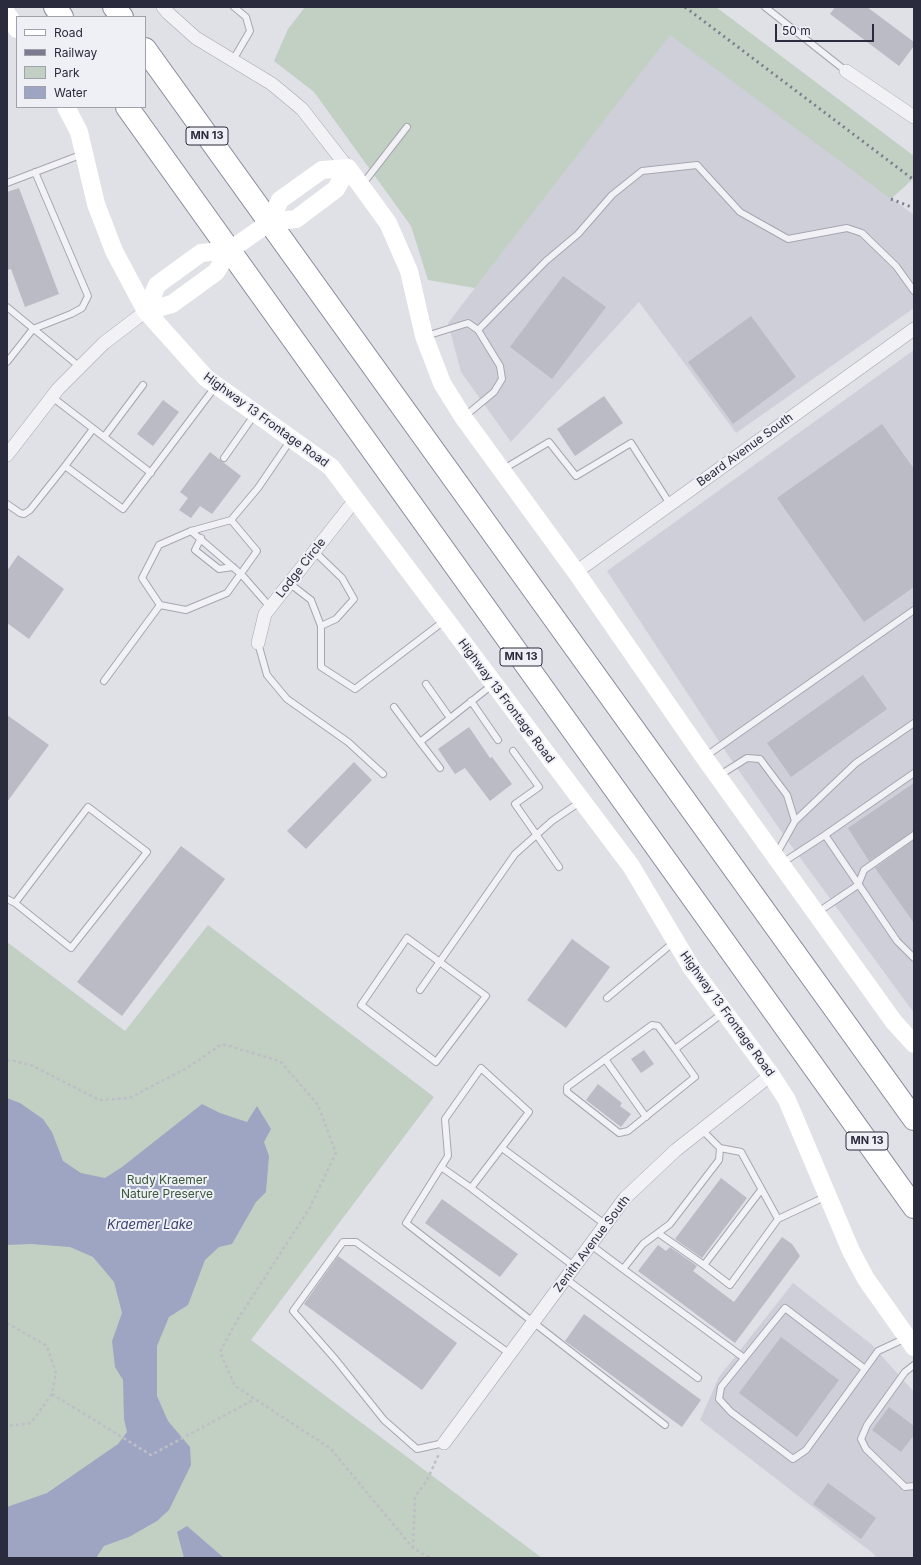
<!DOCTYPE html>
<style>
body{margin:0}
#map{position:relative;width:921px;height:1565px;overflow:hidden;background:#e0e0e7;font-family:Inter,sans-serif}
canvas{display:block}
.frame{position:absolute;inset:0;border:8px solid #2a2b3d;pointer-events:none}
.legend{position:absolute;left:16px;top:16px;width:130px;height:92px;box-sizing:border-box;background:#eff0f5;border:1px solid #a0a1ab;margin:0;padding:5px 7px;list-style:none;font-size:12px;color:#2a2b3d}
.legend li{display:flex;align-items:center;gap:8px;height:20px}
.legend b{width:20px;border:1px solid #a0a1ab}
.scale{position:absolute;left:775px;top:24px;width:99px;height:18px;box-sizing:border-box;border:2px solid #2a2b3d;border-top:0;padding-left:5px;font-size:12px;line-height:14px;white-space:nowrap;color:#2a2b3d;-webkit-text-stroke:3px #eff0f5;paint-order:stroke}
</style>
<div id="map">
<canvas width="921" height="1565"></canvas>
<div class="frame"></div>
<ul class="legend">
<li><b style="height:5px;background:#fff"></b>Road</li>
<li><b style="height:5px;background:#7b7c8f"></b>Railway</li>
<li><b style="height:11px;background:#c2d0c3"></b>Park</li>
<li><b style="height:11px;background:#9ea5c3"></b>Water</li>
</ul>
<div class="scale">50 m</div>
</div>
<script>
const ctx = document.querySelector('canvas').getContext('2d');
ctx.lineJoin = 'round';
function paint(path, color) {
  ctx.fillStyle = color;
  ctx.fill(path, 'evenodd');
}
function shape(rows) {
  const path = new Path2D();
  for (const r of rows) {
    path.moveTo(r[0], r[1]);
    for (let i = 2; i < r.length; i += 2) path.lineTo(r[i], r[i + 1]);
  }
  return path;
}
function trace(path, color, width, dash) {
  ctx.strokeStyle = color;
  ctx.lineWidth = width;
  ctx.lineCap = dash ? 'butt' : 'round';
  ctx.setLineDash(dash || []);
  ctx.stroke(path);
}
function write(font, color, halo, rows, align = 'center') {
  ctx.font = font + ' Inter,sans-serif';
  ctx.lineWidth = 4;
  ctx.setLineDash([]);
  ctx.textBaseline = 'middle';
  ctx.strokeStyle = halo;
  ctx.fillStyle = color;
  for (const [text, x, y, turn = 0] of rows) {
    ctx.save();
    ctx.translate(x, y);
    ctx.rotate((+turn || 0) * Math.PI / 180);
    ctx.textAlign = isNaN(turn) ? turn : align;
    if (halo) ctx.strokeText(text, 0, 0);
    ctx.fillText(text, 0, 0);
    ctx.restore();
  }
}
const built = shape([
 [670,34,914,215,914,308,736,433,639,302,511,442,461,372,448,323],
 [914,350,914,1013,790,844,728,755,607,571],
 [793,1283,871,1344,914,1392,914,1558,874,1558,875,1555,700,1420,719,1377]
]);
const green = shape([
 [305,7,716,7,914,156,914,178,891,199,670,35,475,288,428,280,411,226,314,92,274,61,288,29],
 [208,925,434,1097,251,1340,542,1558,7,1558,7,942,125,1031]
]);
const water = shape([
 [7,1098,20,1103,43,1119,52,1132,63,1161,81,1173,105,1178,122,1167,202,1104,220,1113,247,1122,257,1106,271,1129,264,1142,269,1156,266,1192,256,1202,232,1244,219,1247,205,1260,188,1305,169,1317,157,1346,157,1396,168,1421,190,1447,191,1465,169,1510,157,1521,129,1537,104,1546,96,1558,7,1558,7,1507,47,1493,118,1444,127,1432,124,1419,123,1380,115,1367,112,1341,122,1313,114,1282,93,1257,70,1247,31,1244,7,1245],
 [187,1526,224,1558,225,1558,184,1558,177,1532]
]);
const building = shape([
 [835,7,867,7,914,42,914,46,899,66,830,14],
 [19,188,59,294,25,307,11,269,7,270,7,192],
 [563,276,606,307,552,379,510,347],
 [751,316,796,377,733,424,688,362],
 [604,396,623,423,575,456,557,429],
 [163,400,179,412,153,446,137,434],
 [882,424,914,469,914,587,864,622,777,498],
 [210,452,241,476,212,514,200,506,191,518,179,510,188,498,180,492],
 [18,555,64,589,29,639,7,623,7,571],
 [863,675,887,709,791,777,767,743],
 [7,715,49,745,7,802],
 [469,727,490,758,492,757,512,784,490,801,465,768,455,774,438,749],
 [354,762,372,780,306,849,287,831],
 [914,783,914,831,869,861,848,828],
 [914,840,914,923,875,868],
 [181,846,225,879,122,1016,77,982],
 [572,939,610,967,566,1028,527,1000],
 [644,1050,654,1064,641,1073,631,1059],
 [598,1084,622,1103,620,1106,631,1114,621,1127,586,1100],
 [721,1178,747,1198,702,1258,675,1239],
 [442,1199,518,1254,500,1277,425,1223],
 [782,1237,792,1244,800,1256,735,1343,638,1271,658,1245,666,1251,670,1247,697,1266,693,1271,734,1302],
 [338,1256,457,1343,422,1390,304,1304],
 [584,1314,701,1400,682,1427,565,1341],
 [781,1337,839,1380,797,1437,739,1393],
 [889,1407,914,1426,914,1435,901,1452,872,1430],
 [828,1483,876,1518,861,1539,813,1504]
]);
const path = shape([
 [7,1061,10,1060,31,1065,99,1100,129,1098,187,1068,222,1044,280,1061,318,1105,336,1153,309,1209,236,1322,220,1352,235,1386,330,1448,413,1548,430,1558],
 [7,1323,47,1346,56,1373,52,1394,31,1423,7,1426],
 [52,1394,151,1455,255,1399],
 [413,1548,415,1497,427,1480,439,1454]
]);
const lane = shape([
 [765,7,846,71],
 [233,60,250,31,246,17,234,7],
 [7,183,83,154],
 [362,185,407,127],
 [7,307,80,367],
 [478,330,546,261,578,234,612,195,642,171,697,165,740,212,788,239,847,228,862,233,896,266,914,291],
 [426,336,468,323,478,330,500,366,502,379,494,392,465,416],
 [7,362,33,329,71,314,82,308,88,296,35,172],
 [52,397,151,473],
 [104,437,143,385],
 [224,458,255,414],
 [65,466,93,429],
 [502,470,549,442,576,476,631,443,670,504],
 [7,504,20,513,24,514,30,510,65,466,123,509,215,387],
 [231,520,257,551,227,593,186,610,160,605,142,578,159,545,191,531,231,520,258,488,290,441],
 [191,531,242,575,270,607],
 [201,538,195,550,219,569,233,567],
 [289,583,311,600,321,626,336,619,354,599,342,578,314,551],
 [321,626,321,667,355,689,444,621],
 [258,643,267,675,287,699,348,742,383,774],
 [104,681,160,605],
 [426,684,450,718],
 [471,701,498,740],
 [394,707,420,742],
 [513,751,539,787,515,804,559,867],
 [706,756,914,610],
 [440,768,420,742,492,685],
 [720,775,747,758,760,759,787,795,795,821,777,853],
 [795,821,856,763,914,723],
 [825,835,914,773],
 [782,863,825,835,897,941,914,958],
 [7,899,15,903,71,948,147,852,88,807,15,903],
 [818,912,858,885,864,870,914,835],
 [407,938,486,996,436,1062,361,1005,407,938],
 [420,990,515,854,552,821,580,802],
 [607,998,674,942],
 [675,1049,695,1077,628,1131,619,1133,567,1092,567,1087,652,1025,658,1026,675,1049,723,1013],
 [605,1059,646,1117],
 [702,1130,720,1148,741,1152,778,1219,827,1196],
 [502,1148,606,1225],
 [441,1167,471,1188],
 [761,1190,704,1265,730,1285,778,1219],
 [658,1233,704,1265],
 [591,1245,623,1269,643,1244,670,1224,719,1160,720,1148],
 [575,1267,471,1188,529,1112,481,1068,445,1119,448,1156,406,1223,665,1425],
 [623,1269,744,1358],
 [566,1279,698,1378],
 [914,1365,905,1372,867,1425,861,1439,866,1449,905,1487,914,1486],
 [865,1369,785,1308,721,1387,719,1399,731,1412,793,1459,806,1450,865,1369,878,1351,906,1338],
 [444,1443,417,1449,384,1420,336,1360,293,1311,343,1242,356,1242,510,1354]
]);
const street = shape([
 [163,7,168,13,196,38,272,84,302,109,348,168],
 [846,71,914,117],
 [7,455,58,389,104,343,146,311],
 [576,572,914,329],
 [258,643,265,614,355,500],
 [444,1443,625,1198,676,1150,771,1075]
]);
const secondary = shape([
 [7,14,17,29],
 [66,107,79,132,96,204,114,251,146,311,206,378,331,467,631,866,691,967,771,1075,787,1100,851,1251,866,1279,914,1347],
 [348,168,388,223,409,271,424,336,442,383,463,417,576,572,704,757,894,1022,914,1044],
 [270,222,280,200,322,170,348,168],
 [146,311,172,304,216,272,230,250,270,222,296,219,336,189,348,168],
 [146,311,157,285,201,253,230,250]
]);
const highway = shape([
 [55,7,62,17],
 [114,7,122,17],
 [145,49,914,1119],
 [127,107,914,1207]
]);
const rail = shape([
 [685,7,914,180],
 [891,199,914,208]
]);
const shields = [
 [207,136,42],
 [521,657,42],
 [867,1141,42]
];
const shieldNames = [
 ["MN 13",207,136],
 ["MN 13",521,657],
 ["MN 13",867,1141]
];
const streetNames = [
 ["Highway 13 Frontage Road",266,420,36],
 ["Beard Avenue South",745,450,-36],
 ["Lodge Circle",301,568,-52],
 ["Highway 13 Frontage Road",506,701,53],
 ["Highway 13 Frontage Road",727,1014,54],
 ["Zenith Avenue South",592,1244,-53]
];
const parkNames = [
 ["Rudy Kraemer",167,1180],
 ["Nature Preserve",167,1194]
];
const waterNames = [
 ["Kraemer Lake",150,1225]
];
paint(built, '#cecfd9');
paint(green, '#c2d0c3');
paint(water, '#9ea5c3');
paint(building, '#bbbbc6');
trace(lane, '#a6a6b1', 8);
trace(street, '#a6a6b1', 14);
trace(highway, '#898a9c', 24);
trace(path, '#bebec6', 2.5, [3, 3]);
trace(lane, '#f2f2f6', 6);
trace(street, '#f2f2f6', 13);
trace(secondary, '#fff', 18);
trace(highway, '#fff', 22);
trace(rail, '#7b7c8f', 3, [2, 4]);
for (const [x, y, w] of shields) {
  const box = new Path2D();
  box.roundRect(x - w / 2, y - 9, w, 18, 3);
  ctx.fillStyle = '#eff0f5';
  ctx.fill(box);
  trace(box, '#2a2b3d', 1);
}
write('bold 11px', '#2a2b3d', null, shieldNames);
write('12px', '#2a2b3d', '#eff0f5', streetNames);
write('12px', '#39573d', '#eff0f5', parkNames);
write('italic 13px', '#393f6c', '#eff0f5', waterNames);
</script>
